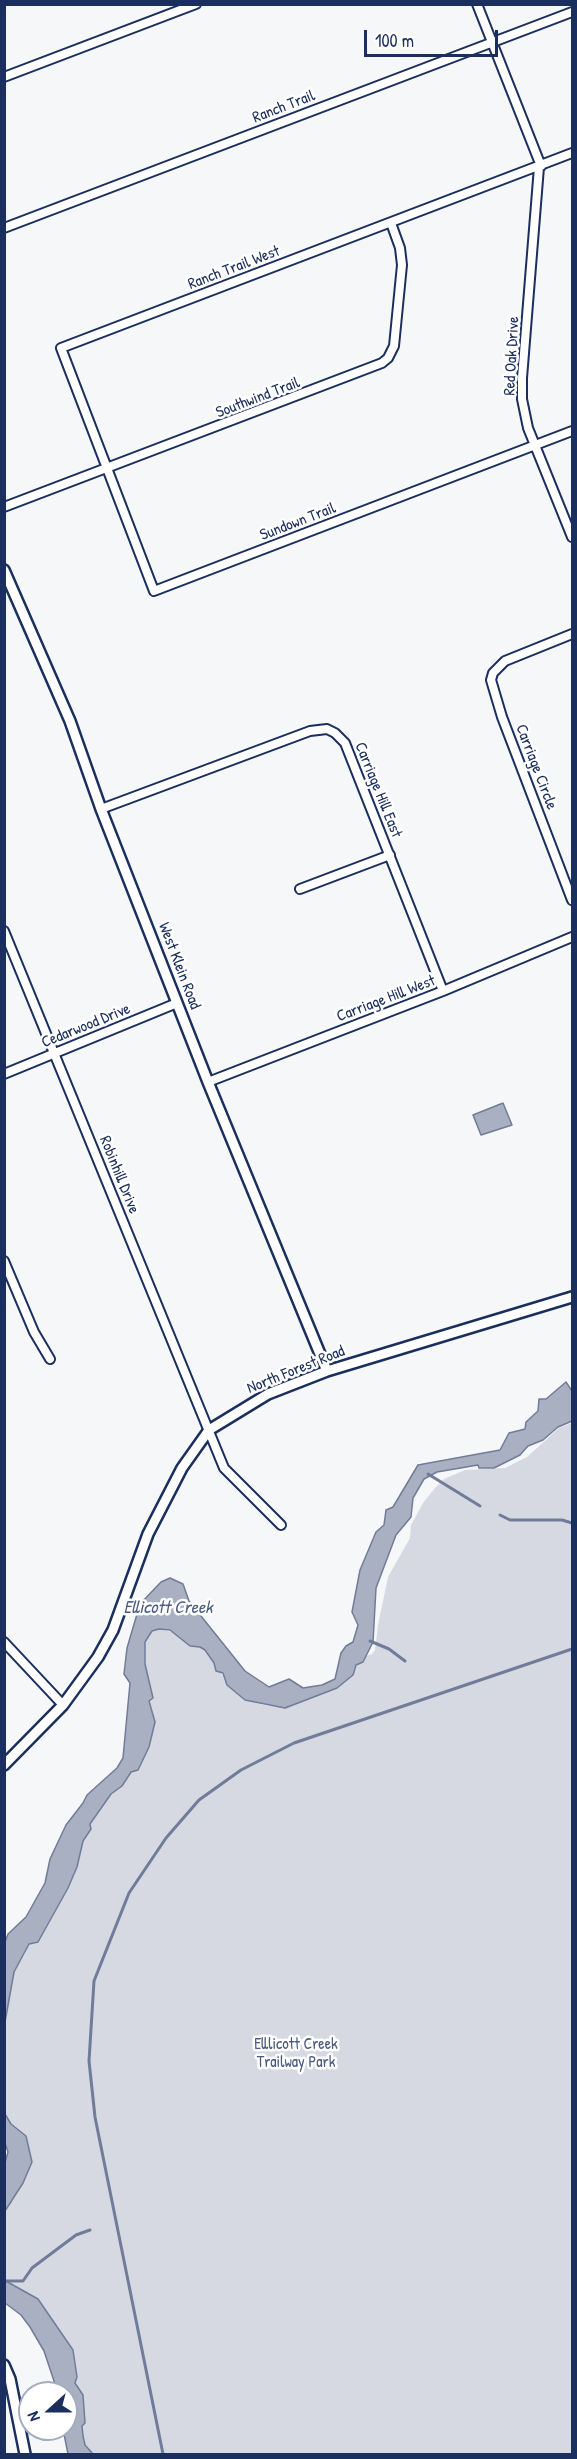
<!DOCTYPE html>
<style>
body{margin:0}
#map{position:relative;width:577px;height:2459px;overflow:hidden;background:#f6f7f9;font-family:"Patrick Hand",sans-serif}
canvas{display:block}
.frame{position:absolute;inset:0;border:6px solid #1b2f5e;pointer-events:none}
.north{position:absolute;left:18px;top:2381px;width:60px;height:60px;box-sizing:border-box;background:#fff;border:2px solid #a4acbf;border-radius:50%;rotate:249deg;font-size:16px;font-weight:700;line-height:24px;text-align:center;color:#1b2f5e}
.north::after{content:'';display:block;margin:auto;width:21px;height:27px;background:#1b2f5e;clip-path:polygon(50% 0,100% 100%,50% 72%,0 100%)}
.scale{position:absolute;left:364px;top:30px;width:134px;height:27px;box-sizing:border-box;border:3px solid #1b2f5e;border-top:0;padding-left:8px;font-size:18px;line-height:21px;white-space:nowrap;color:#1b2f5e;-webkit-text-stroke:4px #fff;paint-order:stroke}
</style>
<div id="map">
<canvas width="577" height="2459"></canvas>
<div class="frame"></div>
<div class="north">N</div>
<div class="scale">100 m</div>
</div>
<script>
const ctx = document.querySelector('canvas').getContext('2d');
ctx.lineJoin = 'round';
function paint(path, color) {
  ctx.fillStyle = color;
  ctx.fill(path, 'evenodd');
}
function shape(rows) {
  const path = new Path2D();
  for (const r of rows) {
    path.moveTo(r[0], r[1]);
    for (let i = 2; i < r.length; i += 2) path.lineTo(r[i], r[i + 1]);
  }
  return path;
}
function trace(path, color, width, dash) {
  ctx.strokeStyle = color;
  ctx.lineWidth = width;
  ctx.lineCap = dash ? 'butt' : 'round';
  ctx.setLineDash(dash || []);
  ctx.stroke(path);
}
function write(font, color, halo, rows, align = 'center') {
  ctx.font = font + ' "Patrick Hand",sans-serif';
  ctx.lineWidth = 5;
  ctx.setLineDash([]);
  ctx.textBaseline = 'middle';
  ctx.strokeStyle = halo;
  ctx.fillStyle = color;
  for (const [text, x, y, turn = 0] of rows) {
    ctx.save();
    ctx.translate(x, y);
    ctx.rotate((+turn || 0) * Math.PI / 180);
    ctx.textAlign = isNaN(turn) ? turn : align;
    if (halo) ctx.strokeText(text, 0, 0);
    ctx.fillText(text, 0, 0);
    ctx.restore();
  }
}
const green = shape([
 [572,1423,572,2454,93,2454,85,2445,83,2436,83,2395,75,2383,77,2377,73,2350,38,2299,5,2280,5,2211,23,2183,26,2136,11,2124,5,2114,5,2022,14,1972,29,1944,48,1925,68,1888,77,1867,83,1841,91,1829,90,1824,111,1794,122,1786,131,1772,138,1770,149,1747,155,1722,149,1701,153,1697,145,1664,145,1643,152,1631,159,1629,176,1633,190,1646,200,1647,205,1651,219,1671,245,1700,264,1705,285,1708,337,1688,356,1665,363,1662,366,1656,372,1654,375,1650,378,1625,388,1577,410,1538,411,1525,423,1503,435,1488,444,1479,465,1470,505,1468,527,1457,559,1428]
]);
const water = shape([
 [503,1103,512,1125,481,1135,473,1115,503,1103],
 [566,1382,572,1391,572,1421,558,1427,543,1440,528,1446,520,1455,494,1468,479,1468,478,1465,437,1472,424,1479,413,1498,411,1517,396,1535,376,1588,373,1642,363,1662,356,1665,353,1675,337,1688,285,1708,245,1700,227,1685,223,1673,216,1671,214,1663,205,1650,200,1647,190,1646,170,1630,159,1629,152,1631,145,1642,145,1664,153,1698,149,1701,155,1722,149,1747,138,1770,131,1772,122,1786,111,1794,90,1824,91,1829,83,1841,77,1867,68,1888,38,1942,29,1944,14,1972,5,2022,5,1942,8,1934,26,1917,45,1883,50,1859,66,1825,83,1803,87,1795,117,1768,123,1758,130,1683,124,1674,127,1648,140,1604,161,1582,170,1578,183,1584,189,1601,245,1671,269,1687,289,1679,303,1688,322,1685,335,1679,341,1653,346,1646,353,1642,358,1625,352,1612,360,1570,376,1532,384,1525,386,1510,393,1507,418,1465,500,1450,509,1433,525,1429,526,1422,538,1411,539,1399,546,1399,566,1382],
 [5,2114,11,2124,26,2136,32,2162,23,2183,5,2211,4,2166,8,2152,5,2143,5,2114],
 [4,2280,38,2299,73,2350,77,2377,75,2383,83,2395,85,2423,82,2426,83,2436,85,2445,93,2454,68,2454,63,2429,66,2429,66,2393,58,2393,44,2351,30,2327,21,2315,5,2303,4,2280]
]);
const stream = shape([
 [428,1474,480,1506],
 [500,1515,510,1520,562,1520,572,1523],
 [370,1641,389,1649,405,1661],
 [4,2281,23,2281,32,2268,76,2235,90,2230],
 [163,2454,95,2117,89,2061,94,1981,129,1893,166,1838,199,1800,241,1770,294,1743,572,1649]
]);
const minor = shape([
 [477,4,541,166],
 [4,77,196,4],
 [572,153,61,348,154,591,572,431],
 [539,167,522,378,522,399,528,428,572,537],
 [4,228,572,12],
 [4,507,382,363,388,358,394,346,402,265,400,248,391,223],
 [572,634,505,661,493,673,491,680,502,717,572,900],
 [101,809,310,731,327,729,335,733,345,743,443,991],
 [300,889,390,855],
 [4,931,224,1468,281,1525],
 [4,1074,177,1003],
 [208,1082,443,991,572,937],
 [4,1261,34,1332,50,1359],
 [4,1642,63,1705]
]);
const tertiary = shape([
 [4,570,70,721,101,809,208,1082,327,1371],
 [4,1765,63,1705,98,1657,113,1630,148,1534,182,1468,209,1430,268,1394,327,1371,572,1297],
 [4,2365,10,2379,25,2454]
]);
const streetNames = [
 ["Ranch Trail",284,107,-21],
 ["Ranch Trail West",234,268,-21],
 ["Red Oak Drive",512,356,-87],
 ["Southwind Trail",258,398,-21],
 ["Sundown Trail",298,522,-21],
 ["Carriage Circle",536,767,69],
 ["Carriage Hill East",378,790,68],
 ["West Klein Road",179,966,69],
 ["Carriage Hill West",386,999,-21],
 ["Cedarwood Drive",86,1026,-22],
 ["Robinhill Drive",119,1175,68],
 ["North Forest Road",296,1370,-22]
];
const parkNames = [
 ["Elllicott Creek",296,2045],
 ["Trailway Park",296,2063]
];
const waterNames = [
 ["Ellicott Creek",168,1608]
];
paint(green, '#d6d9e2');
paint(water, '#a9b0c1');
trace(water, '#707c99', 1.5);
trace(stream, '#707c99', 3);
trace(minor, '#1b2f5e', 12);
trace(tertiary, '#1b2f5e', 14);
trace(minor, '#fff', 8);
trace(tertiary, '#fff', 9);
write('16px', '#1b2f5e', '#fff', streetNames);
write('16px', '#4a5a7f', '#fff', parkNames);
write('italic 18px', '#4d5c81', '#fff', waterNames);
</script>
